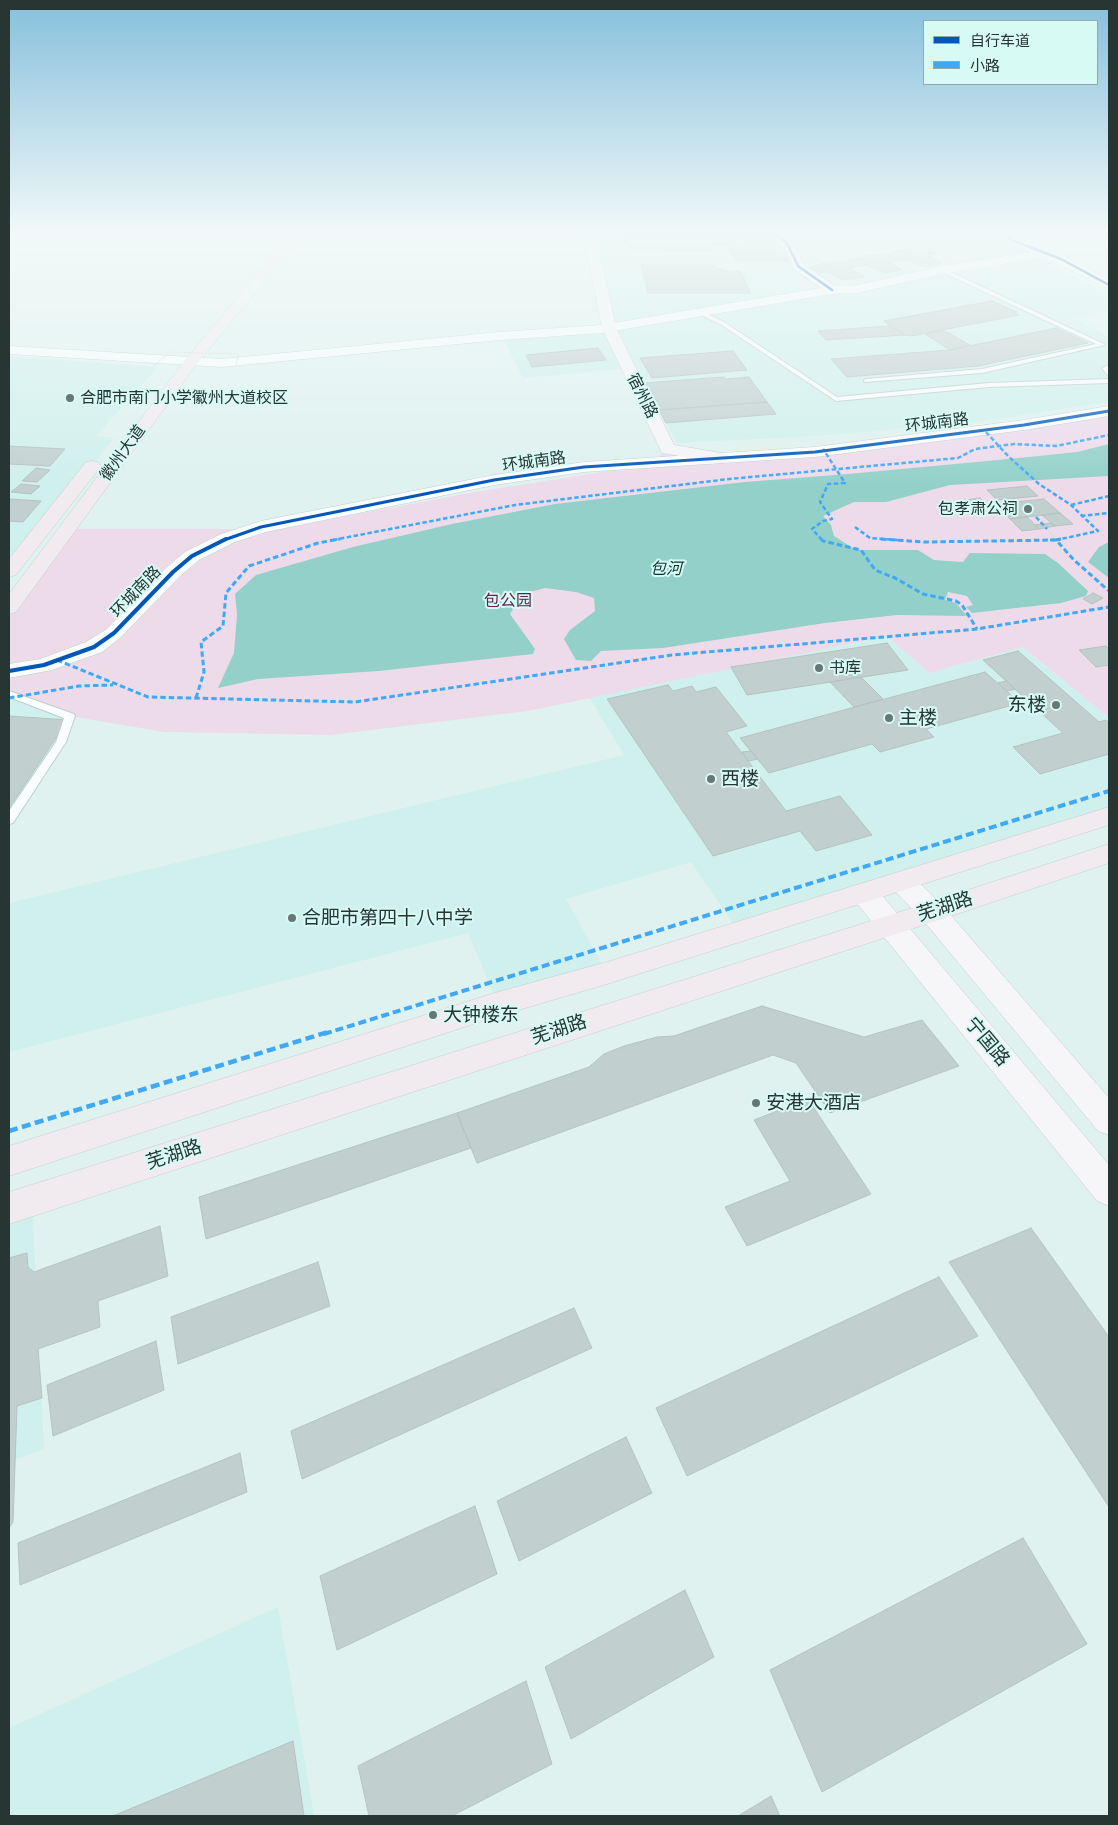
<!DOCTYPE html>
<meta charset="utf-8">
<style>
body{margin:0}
#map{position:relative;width:1118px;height:1825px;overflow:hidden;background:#dff2ef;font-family:Figtree,"Noto Sans SC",sans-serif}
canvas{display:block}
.frame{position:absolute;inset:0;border:10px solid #273533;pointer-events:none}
.legend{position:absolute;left:923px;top:20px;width:175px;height:65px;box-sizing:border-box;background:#d7faf5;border:1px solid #91aba7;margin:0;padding:6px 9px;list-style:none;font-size:15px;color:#273533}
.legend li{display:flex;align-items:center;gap:10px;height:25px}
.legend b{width:25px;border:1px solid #91aba7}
</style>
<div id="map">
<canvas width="1118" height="1825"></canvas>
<div class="frame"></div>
<ul class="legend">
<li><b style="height:6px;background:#0057b8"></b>自行车道</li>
<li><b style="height:6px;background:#3fa9f5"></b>小路</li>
</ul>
</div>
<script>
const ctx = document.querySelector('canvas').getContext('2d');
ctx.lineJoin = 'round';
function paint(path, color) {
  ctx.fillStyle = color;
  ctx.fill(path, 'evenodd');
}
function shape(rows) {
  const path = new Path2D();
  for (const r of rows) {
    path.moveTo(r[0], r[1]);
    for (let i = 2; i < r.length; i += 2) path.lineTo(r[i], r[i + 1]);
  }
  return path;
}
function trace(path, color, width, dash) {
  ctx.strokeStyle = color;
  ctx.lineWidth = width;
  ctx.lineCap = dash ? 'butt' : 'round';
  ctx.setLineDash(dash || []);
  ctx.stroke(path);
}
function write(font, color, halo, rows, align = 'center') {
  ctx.font = font + ' Figtree,"Noto Sans SC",sans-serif';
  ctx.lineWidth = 4;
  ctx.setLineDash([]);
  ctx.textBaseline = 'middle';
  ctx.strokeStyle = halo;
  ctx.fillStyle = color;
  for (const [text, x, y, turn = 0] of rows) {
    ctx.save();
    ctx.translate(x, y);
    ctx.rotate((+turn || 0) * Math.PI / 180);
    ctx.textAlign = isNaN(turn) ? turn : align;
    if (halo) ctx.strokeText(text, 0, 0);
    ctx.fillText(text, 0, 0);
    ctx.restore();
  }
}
const built = shape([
 [589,232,1102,232,1010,237,1047,253,858,289,609,328],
 [1041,258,1109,294,1109,312,1073,318,1109,336,1109,402,976,422,818,436,678,443,632,368,523,378,503,339,706,314,835,294],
 [9,356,158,367,96,436,114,438,9,571],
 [887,636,929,673,1023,647,1109,718,1109,816,739,932,691,862,566,899,607,973,498,1004,468,933,9,1052,9,903,624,755,589,697],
 [9,694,70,716,61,742,9,820],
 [32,1201,44,1449,14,1460,13,1522,9,1528,9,1208],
 [278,1607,314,1816,9,1816,9,1728]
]);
const green = shape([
 [1109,408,1109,718,1023,647,929,673,887,636,528,711,330,735,164,732,70,716,9,694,9,608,67,529,278,529,469,493,646,465,663,453,724,454,823,449,986,432]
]);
const water = shape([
 [1109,444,1109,476,950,485,886,502,854,502,823,516,831,525,834,536,856,550,918,550,934,560,963,562,970,553,1045,554,1058,563,1088,591,1086,596,1061,603,972,613,966,607,973,605,967,596,948,592,945,600,956,603,967,616,897,615,825,623,663,648,601,651,591,661,576,660,564,639,570,630,595,611,594,598,576,592,545,588,522,594,510,614,535,649,533,654,379,671,258,679,218,688,234,653,237,614,235,594,256,575,353,547,452,524,555,504,745,482,848,474,1019,458,1077,452],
 [1109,542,1109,578,1088,562,1099,547]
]);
const building = shape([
 [622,232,770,232,777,244,711,245,713,251,634,252,625,242,621,235,622,232],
 [780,246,788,261,736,261,729,247,780,246],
 [913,248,917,250,925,249,937,254,927,255,942,263,924,267,906,259,889,262,902,270,884,273,867,265,850,268,864,277,843,280,827,272,817,274,808,268,824,263,832,266,826,263,836,261,851,262,848,261,864,257,870,259,866,256,875,255,888,256,890,256,886,254,894,253,891,252,913,248],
 [641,265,714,265,716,268,727,271,741,271,750,293,648,293,641,265],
 [992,301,1017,312,1014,313,1019,315,912,336,905,335,884,321,992,301],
 [889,326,905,335,826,340,818,331,889,326],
 [1056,328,1088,343,978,366,847,377,831,359,950,350,1056,328],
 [943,330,970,345,950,350,925,334,943,330],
 [598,348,606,360,532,367,526,355,598,348],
 [733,351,747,370,652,378,640,358,733,351],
 [724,377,725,379,749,377,767,402,659,410,657,406,660,406,645,383,724,377],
 [767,402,776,414,666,423,659,410,767,402],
 [9,446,65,449,50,466,9,464,9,446],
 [36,468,50,470,37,482,22,481,36,468],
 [21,484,40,486,31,494,11,492,21,484],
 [1027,486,1038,496,997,500,987,490,1027,486],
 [980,498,986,505,965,507,959,501,980,498],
 [9,499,41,501,23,522,9,521,9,499],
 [1044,499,1060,513,1010,519,996,504,1044,499],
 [1060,513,1073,524,1055,526,1042,515,1060,513],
 [1027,517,1039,529,1022,531,1010,519,1027,517],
 [1051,523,1055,526,1039,529,1035,525,1051,523],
 [1093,593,1103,598,1092,604,1083,599,1093,593],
 [887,643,908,670,747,695,731,667,887,643],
 [1106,646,1109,649,1109,665,1096,667,1079,650,1106,646],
 [1018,651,1099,722,1106,720,1109,723,1109,754,1040,774,1013,747,1063,733,983,660,1018,651],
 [985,672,1020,703,926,729,934,737,880,752,872,744,769,773,740,738,985,672],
 [861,677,883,699,854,707,830,682,861,677],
 [1006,681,1015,689,1007,691,998,683,1006,681],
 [668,685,673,691,692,686,696,692,716,687,747,726,726,732,786,811,840,796,872,835,816,851,800,831,713,856,607,699,668,685],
 [9,716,68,720,9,808,9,716],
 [751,751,758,759,749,761,742,752,751,751],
 [762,1006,864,1037,922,1020,959,1066,830,1113,796,1063,773,1055,477,1163,457,1113,589,1067,604,1054,624,1046,657,1037,674,1036,762,1006],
 [808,1099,871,1194,747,1246,725,1207,790,1181,754,1120,808,1099],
 [457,1113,471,1148,206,1239,199,1197,457,1113],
 [160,1226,168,1276,98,1301,100,1327,38,1349,42,1398,17,1406,13,1522,9,1528,9,1258,27,1253,28,1267,34,1272,160,1226],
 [1031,1228,1109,1337,1109,1507,949,1262,1031,1228],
 [318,1262,330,1306,178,1364,171,1317,318,1262],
 [939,1277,978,1336,687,1476,656,1408,939,1277],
 [574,1308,592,1348,302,1479,291,1431,574,1308],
 [156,1341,164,1390,53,1436,47,1385,156,1341],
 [626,1437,652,1493,519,1561,497,1501,626,1437],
 [240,1453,247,1492,20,1585,18,1543,240,1453],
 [475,1506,497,1574,337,1650,320,1576,475,1506],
 [1023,1538,1087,1644,822,1792,770,1670,1023,1538],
 [685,1590,714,1657,571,1739,545,1667,685,1590],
 [526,1681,552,1764,452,1816,369,1816,358,1766,526,1681],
 [293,1741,304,1816,113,1816,293,1741],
 [771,1796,780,1816,738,1816,771,1796]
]);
const path = shape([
 [1047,529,1056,540]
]);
const service = shape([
 [942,268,1104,344,1105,345,982,373,864,382,864,380,866,379,982,369,1096,344,940,271,942,268],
 [699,310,724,322,837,397,989,383,1109,379,1109,383,989,387,836,401,720,324,697,313,699,310],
 [1109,365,1109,377,1102,368,1109,365],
 [9,691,74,714,75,716,66,742,13,823,9,824,9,811,56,742,64,718,9,697,9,691]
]);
const minor = shape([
 [769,232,781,232,794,245,803,264,836,287,838,290,836,293,828,293,794,269,783,246,769,232]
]);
const tertiary = shape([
 [995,232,1008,232,1018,238,1065,256,1109,280,1109,289,1045,257,942,274,858,293,832,294,602,333,500,340,222,367,9,354,9,346,222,359,500,332,602,325,832,286,858,285,942,266,1031,252,1010,244,995,232],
 [1109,406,1109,416,1024,430,815,457,584,472,494,485,266,532,235,542,199,560,180,576,121,637,102,652,52,670,9,678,9,664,40,659,86,642,107,629,166,568,185,552,221,534,261,521,494,475,584,462,815,447,1024,420,1109,406]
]);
const secondary = shape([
 [583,232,595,232,616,328,674,445,727,454,729,458,727,462,721,463,668,454,662,453,660,449,602,328,583,232],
 [902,872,911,875,942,905,1109,1098,1109,1135,1098,1131,922,919,893,889,889,882,893,875,902,872],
 [865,884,875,887,1109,1165,1109,1206,1097,1201,855,901,851,894,855,887,865,884]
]);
const primary = shape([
 [293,232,305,232,196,365,16,612,9,614,9,594,186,359,293,232],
 [92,461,98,462,101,466,98,470,16,575,9,577,9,559,86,462,92,461],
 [1109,807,1109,825,607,984,498,1016,9,1176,9,1146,498,992,607,962,1109,807],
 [1109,844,1109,863,942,919,9,1224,9,1192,922,905,1109,844]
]);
const pathBridge = shape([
 [154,366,170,352,239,354,235,368]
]);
const quietFar3 = shape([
 [986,432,1008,456,1039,484,1071,505,1098,531,1056,540],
 [1071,505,1109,496],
 [1081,516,1109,513],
 [1036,517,1047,529],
 [855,527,870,538,898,540],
 [333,540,515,505,729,479,958,458,975,449,1014,444,1056,446,1109,435],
 [822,540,812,529,823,521,832,519,820,502,828,484,845,483,823,449],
 [1050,540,1056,540]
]);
const quietFar2 = shape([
 [821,539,823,541,861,550,875,570,895,578,923,594,956,601,962,605,977,629],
 [881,539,924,542,1056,540],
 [1061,539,1056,540,1074,560,1109,591],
 [57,660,148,697,355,702,672,655,977,629,1109,607],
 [9,698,79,686,113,685],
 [196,698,204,672,201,642,223,626,226,593,249,566,318,543,340,539]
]);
const quietFar1 = shape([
 [324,1034,1109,791]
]);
const quiet = shape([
 [9,1131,328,1032]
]);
const cyclewayFar2 = shape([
 [775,232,788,245,798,266,832,290],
 [1001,232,1014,241,1061,259,1109,285]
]);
const cyclewayFar1 = shape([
 [224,540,261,527,494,480,584,467,815,452,1024,425,1109,411]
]);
const cycleway = shape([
 [9,671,44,665,94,647,114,633,173,572,192,556,226,539]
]);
const markers = [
 [70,398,5,"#677775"],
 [1028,509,5,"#677775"],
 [819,668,5,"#677775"],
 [1056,705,5,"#677775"],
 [889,718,5,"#677775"],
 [711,779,5,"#677775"],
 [292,918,5,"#677775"],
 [433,1015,5,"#677775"],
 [756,1103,5,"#677775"]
];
const farStreetnames = [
 ["宿州路",642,396,63],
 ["环城南路",937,423,-7],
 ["徽州大道",123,453,-54],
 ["环城南路",534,462,-8],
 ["环城南路",136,592,-46]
];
const farPoinames = [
 ["合肥市南门小学徽州大道校区",80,398],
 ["包孝肃公祠",1018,509,"right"],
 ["书库",829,668]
];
const farWaternames = [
 ["包河",666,569]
];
const farParknames = [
 ["包公园",508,601]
];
const poiNames = [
 ["东楼",1046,705,"right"],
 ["主楼",899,718],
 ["西楼",721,779],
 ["合肥市第四十八中学",302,918],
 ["大钟楼东",443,1015],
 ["安港大酒店",766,1103]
];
const streetNames = [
 ["芜湖路",945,907,-18],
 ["芜湖路",559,1030,-18],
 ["宁国路",987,1042,50],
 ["芜湖路",174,1155,-18]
];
paint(built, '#cff0ec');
paint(green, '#eedbea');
paint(water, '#93d0c9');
paint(building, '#c1d0cf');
trace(building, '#b5c3c1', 1);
trace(service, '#bececb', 2);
trace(minor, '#bececb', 2);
trace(tertiary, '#bececb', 1);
trace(secondary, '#bececb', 1);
trace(primary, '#c5cecd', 1);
trace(path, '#d8dedd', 2, [3, 1]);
paint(service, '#fafdfd');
paint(minor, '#fafdfd');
paint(tertiary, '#fafdfd');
paint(secondary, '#f6f5f7');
paint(primary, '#f1ebf0');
trace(pathBridge, '#d8dedd', 1, [2.5, 1]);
trace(quietFar3, '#3fa9f5', 2.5, [4.5, 2.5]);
trace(quietFar2, '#3fa9f5', 3, [5.5, 3]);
trace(quietFar1, '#3fa9f5', 4, [8, 4]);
trace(quiet, '#3fa9f5', 4.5, [9, 4.5]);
trace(cyclewayFar2, '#0057b8', 2.5);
trace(cyclewayFar1, '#0057b8', 3);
trace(cycleway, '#0057b8', 4);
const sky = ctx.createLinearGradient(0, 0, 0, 487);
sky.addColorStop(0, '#86bfdc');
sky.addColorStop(0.48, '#f1f9f8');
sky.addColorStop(1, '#f1f9f800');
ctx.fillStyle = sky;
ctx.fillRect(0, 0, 1118, 487);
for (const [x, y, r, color] of markers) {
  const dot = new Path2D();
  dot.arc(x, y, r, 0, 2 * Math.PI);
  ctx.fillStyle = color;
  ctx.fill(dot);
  trace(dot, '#d7faf5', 2);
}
write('16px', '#273533', '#d7faf5', farStreetnames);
write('16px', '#273533', '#d7faf5', farPoinames, 'left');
write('italic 16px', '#0b332f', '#d7faf5', farWaternames);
write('16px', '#62204d', '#d7faf5', farParknames);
write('19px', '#273533', '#d7faf5', poiNames, 'left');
write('19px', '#273533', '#d7faf5', streetNames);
</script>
